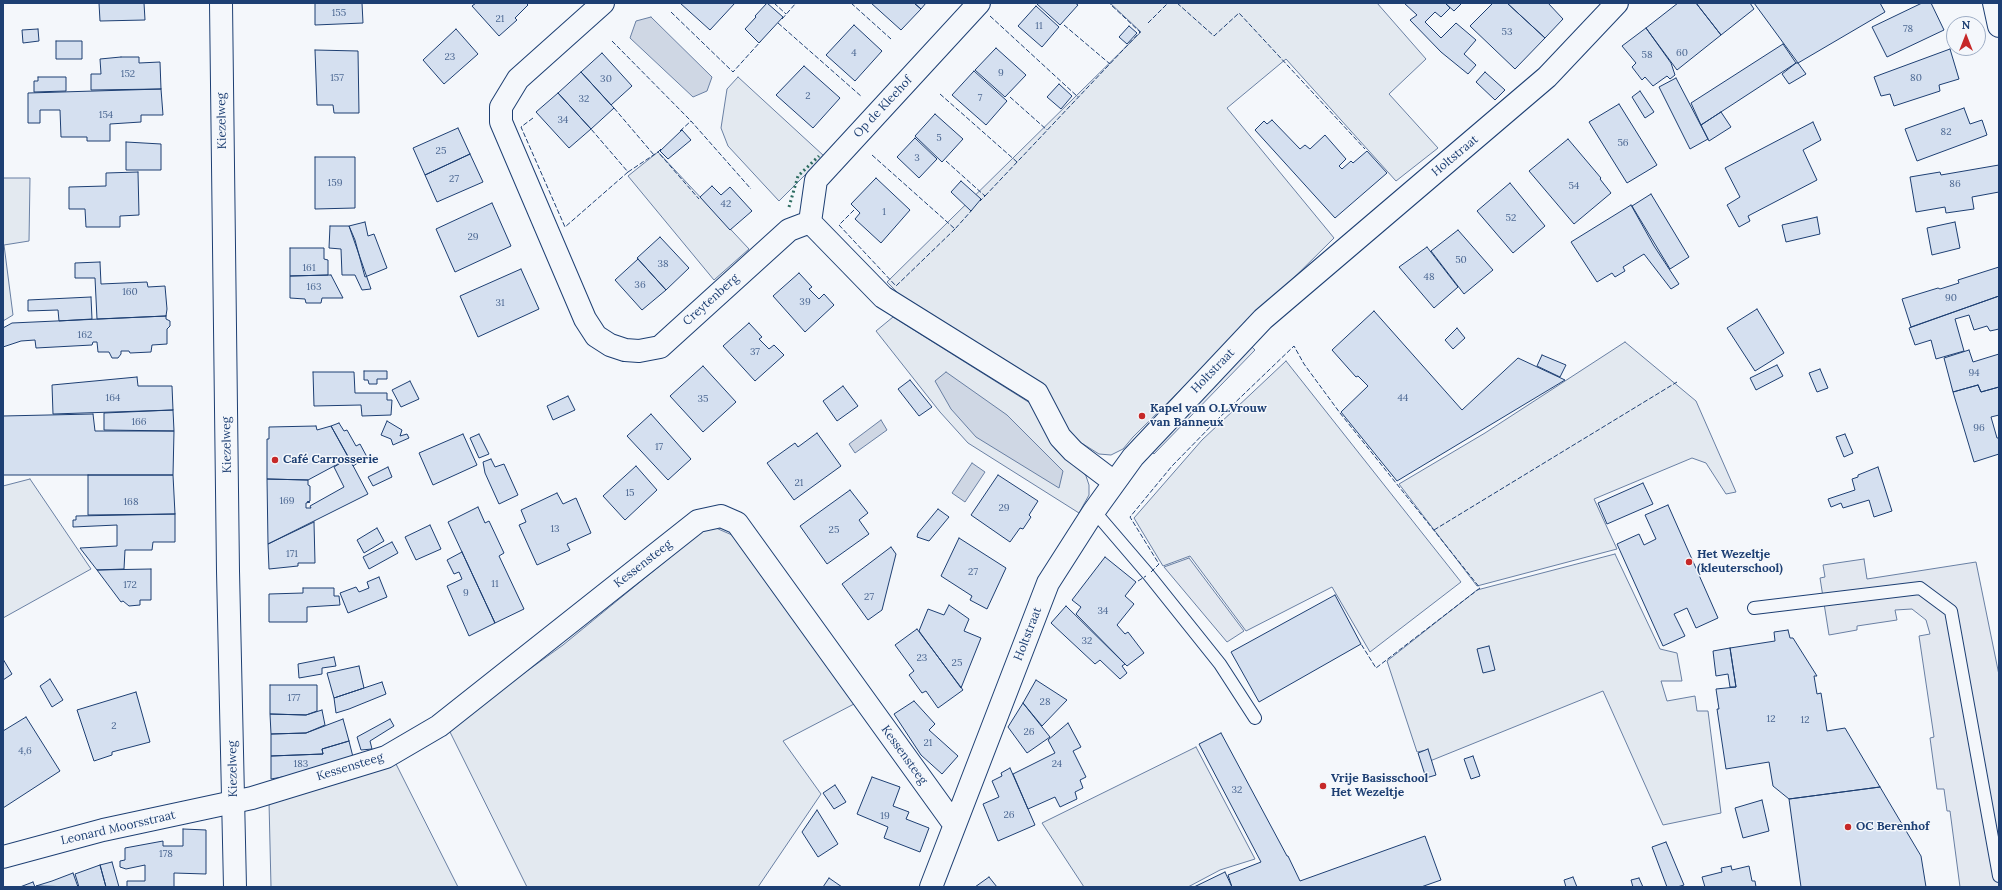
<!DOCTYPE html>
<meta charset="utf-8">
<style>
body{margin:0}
#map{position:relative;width:2002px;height:890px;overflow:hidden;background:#f4f7fb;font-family:Lora,serif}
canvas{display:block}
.frame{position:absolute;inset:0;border:4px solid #1d3f73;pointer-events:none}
.north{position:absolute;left:1946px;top:16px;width:40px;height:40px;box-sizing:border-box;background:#f4f7fb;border:1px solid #9eadc5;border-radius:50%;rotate:0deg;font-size:11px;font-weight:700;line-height:16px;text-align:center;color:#1d3f73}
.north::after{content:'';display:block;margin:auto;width:14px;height:18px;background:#c62828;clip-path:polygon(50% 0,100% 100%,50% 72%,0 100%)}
</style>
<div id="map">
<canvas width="2002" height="890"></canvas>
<div class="frame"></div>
<div class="north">N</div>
</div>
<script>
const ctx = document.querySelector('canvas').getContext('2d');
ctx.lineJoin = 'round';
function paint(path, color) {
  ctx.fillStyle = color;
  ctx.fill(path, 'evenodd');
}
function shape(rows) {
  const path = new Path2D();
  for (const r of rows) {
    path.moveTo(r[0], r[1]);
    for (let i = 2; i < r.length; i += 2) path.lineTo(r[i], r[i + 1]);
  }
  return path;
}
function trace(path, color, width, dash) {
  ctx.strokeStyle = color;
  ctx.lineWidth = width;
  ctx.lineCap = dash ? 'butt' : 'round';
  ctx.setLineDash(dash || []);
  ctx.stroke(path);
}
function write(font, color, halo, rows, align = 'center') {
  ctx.font = font + ' Lora,serif';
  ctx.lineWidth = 3;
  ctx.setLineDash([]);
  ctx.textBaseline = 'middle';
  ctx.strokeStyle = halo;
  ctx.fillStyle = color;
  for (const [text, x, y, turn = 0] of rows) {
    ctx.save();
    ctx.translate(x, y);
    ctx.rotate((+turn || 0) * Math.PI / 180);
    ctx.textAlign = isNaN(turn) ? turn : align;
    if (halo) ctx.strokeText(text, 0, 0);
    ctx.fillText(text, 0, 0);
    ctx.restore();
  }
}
const green = shape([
 [1110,3,1377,3,1426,59,1389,94,1438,148,1396,181,1286,59,1227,108,1334,238,1133,437,1123,449,1111,455,1099,454,1072,437,1044,389,904,299,887,282,1141,32,1110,3],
 [738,77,824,156,779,201,728,146,721,128,727,89,738,77],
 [658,152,749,249,714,280,628,176,658,152],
 [3,178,30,178,29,241,4,245,13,315,3,321,3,178],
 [893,317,1030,403,1056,450,1079,467,1086,476,1089,485,1089,495,1079,513,968,443,940,412,876,331,893,317],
 [1625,342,1696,401,1736,492,1726,494,1706,463,1692,458,1594,499,1617,549,1477,586,1399,484,1485,433,1625,342],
 [1286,361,1461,582,1370,652,1332,587,1246,631,1190,556,1163,566,1134,518,1202,440,1286,361],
 [30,479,91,569,3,618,3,486,30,479],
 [706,528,716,528,732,535,854,704,783,741,821,794,758,887,527,887,448,728,563,645,706,528],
 [1615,554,1660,649,1677,653,1682,681,1661,681,1667,701,1695,696,1697,711,1708,711,1721,813,1663,825,1603,691,1430,761,1427,750,1417,752,1387,661,1477,590,1615,554],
 [1196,747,1255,859,1220,870,1188,887,1084,887,1042,823,1196,747],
 [395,762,458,887,271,887,269,802,395,762]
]);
const parking = shape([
 [1247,342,1255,350,1154,454,1146,447,1247,342],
 [1189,558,1244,631,1227,642,1164,567,1189,558],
 [1864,559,1867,579,1976,562,1999,675,1999,887,1960,887,1950,811,1947,811,1944,789,1937,789,1930,738,1934,737,1919,636,1930,634,1926,620,1912,609,1895,610,1897,620,1857,626,1857,630,1829,635,1820,578,1825,577,1823,565,1864,559]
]);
const water = shape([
 [651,17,712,77,707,91,693,97,630,38,636,21,651,17],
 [946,372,1007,415,1063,471,1059,488,976,437,951,409,935,381,946,372],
 [881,420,887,430,855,453,849,444,881,420],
 [972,463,985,472,965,502,952,493,972,463]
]);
const building = shape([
 [99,3,144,3,145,20,100,21,99,3],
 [315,3,362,3,363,23,315,25,315,3],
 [476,3,526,3,528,5,515,18,517,20,499,36,472,6,476,3],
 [680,3,735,3,710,30,680,3],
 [767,3,783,17,759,43,745,29,756,17,755,16,767,3],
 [871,3,914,3,921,9,901,30,871,3],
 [914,3,926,3,921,9,914,3],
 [1038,3,1075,3,1078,5,1060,25,1037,4,1038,3],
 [1404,3,1445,3,1450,8,1441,17,1435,12,1425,22,1441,38,1456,23,1476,40,1464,54,1476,65,1468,74,1441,52,1410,20,1417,15,1404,3],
 [1445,3,1462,3,1454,11,1445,3],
 [1493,3,1507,3,1545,38,1515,69,1470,26,1493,3],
 [1507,3,1548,3,1563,19,1545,38,1507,3],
 [1678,3,1696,3,1721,35,1677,70,1646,28,1678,3],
 [1696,3,1750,3,1754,9,1721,35,1696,3],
 [1754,3,1880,3,1885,12,1798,63,1754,3],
 [1922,3,1931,3,1944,30,1887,57,1872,27,1922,3],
 [1036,6,1059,27,1042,47,1018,26,1036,6],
 [854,25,882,51,855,81,826,55,854,25],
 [1129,26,1137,33,1127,44,1119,37,1129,26],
 [1646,28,1671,63,1675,75,1670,79,1667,76,1653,86,1645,77,1642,80,1632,67,1636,63,1622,46,1646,28],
 [38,29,39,41,23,43,22,30,38,29],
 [456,29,478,54,444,84,423,60,456,29],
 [56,41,82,41,82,59,56,59,56,41],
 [1783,44,1796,63,1701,125,1691,103,1783,44],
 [996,48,1026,75,1005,97,975,70,996,48],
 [1950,49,1959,79,1939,85,1940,91,1894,106,1890,94,1881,96,1874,77,1950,49],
 [315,50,358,51,359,113,334,113,333,105,317,105,315,50],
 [602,53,632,86,611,105,581,72,602,53],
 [121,57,139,57,139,63,160,62,161,89,91,90,91,74,101,74,100,59,121,57],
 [1796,63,1798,63,1806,74,1789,84,1782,74,1796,63],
 [804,66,840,98,813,128,776,95,804,66],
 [974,71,1007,101,986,125,952,95,974,71],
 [581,72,614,108,591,129,558,93,581,72],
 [1485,72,1505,90,1495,100,1476,82,1485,72],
 [38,77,66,77,66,91,34,92,34,81,38,81,38,77],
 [1676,78,1708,139,1690,149,1659,87,1676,78],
 [1059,84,1072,96,1061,109,1047,97,1059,84],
 [161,89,163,115,141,115,141,122,110,124,110,141,87,141,87,137,61,137,60,110,40,110,40,123,28,123,28,93,161,89],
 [1640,91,1654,112,1645,118,1632,97,1640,91],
 [558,93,591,129,569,148,536,112,558,93],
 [1619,104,1657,165,1627,183,1589,122,1619,104],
 [1964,108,1970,124,1982,120,1987,135,1917,161,1905,129,1964,108],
 [1721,112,1731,127,1709,141,1701,125,1721,112],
 [935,114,963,139,942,162,915,136,935,114],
 [1272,120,1300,149,1305,145,1310,149,1325,135,1346,159,1339,166,1342,169,1351,161,1353,163,1367,151,1387,173,1335,218,1255,130,1264,121,1267,124,1272,120],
 [1813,122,1821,140,1803,150,1817,180,1748,216,1750,221,1739,227,1727,205,1740,197,1725,168,1813,122],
 [458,128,470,154,425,175,413,148,458,128],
 [682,130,691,140,668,159,660,151,682,130],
 [915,138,937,159,919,178,897,157,915,138],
 [1568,139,1601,178,1600,179,1611,193,1574,224,1529,171,1568,139],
 [126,142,161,144,161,170,126,170,126,142],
 [470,154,483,182,437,202,425,175,470,154],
 [315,157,355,157,355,208,315,209,315,157],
 [1999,165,1999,192,1972,197,1974,209,1946,213,1945,207,1916,212,1910,177,1940,172,1941,175,1999,165],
 [138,172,139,215,120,216,120,227,86,227,85,209,69,209,69,187,106,186,106,173,138,172],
 [876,178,910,210,881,243,855,219,860,213,851,204,876,178],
 [961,181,981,199,971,211,951,192,961,181],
 [1510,183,1545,226,1513,253,1477,211,1510,183],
 [712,186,721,195,730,187,752,211,730,230,700,197,712,186],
 [1651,194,1689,257,1670,269,1632,206,1651,194],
 [492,203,511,246,455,272,436,229,492,203],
 [1631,205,1654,246,1679,284,1671,289,1644,254,1623,267,1625,271,1615,277,1612,273,1597,282,1571,242,1631,205],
 [1817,217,1820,234,1786,242,1782,225,1817,217],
 [365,222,368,236,374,234,387,268,365,277,355,240,349,226,365,222],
 [1955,222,1960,248,1932,255,1927,228,1955,222],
 [330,226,349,226,371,289,362,290,355,275,342,275,341,249,329,248,330,226],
 [1458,230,1493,270,1464,294,1431,251,1458,230],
 [660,237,689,268,666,290,637,258,660,237],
 [1427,247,1458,287,1434,308,1399,267,1427,247],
 [290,248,324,248,324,259,328,260,328,275,290,276,290,248],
 [638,259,666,290,642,310,615,280,638,259],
 [100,262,101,284,147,282,148,287,165,286,167,309,166,316,97,319,95,278,75,278,75,263,100,262],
 [1999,267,1999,296,1911,327,1902,299,1938,288,1940,289,1959,283,1958,280,1999,267],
 [521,269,539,309,478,337,460,296,521,269],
 [799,273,812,287,809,289,819,299,824,294,834,305,805,332,773,296,799,273],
 [331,275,343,298,322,298,321,303,306,303,305,299,290,298,290,276,331,275],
 [1999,296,1999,329,1990,331,1987,326,1974,330,1969,315,1955,319,1964,351,1936,359,1931,340,1915,345,1909,328,1999,296],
 [91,297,92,319,59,321,58,310,28,311,28,300,91,297],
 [1757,309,1784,353,1755,371,1727,328,1757,309],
 [1374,311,1462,410,1518,358,1565,380,1397,481,1341,412,1368,386,1358,376,1356,377,1332,350,1374,311],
 [166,316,166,319,170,321,170,326,167,329,167,344,152,345,151,352,130,353,129,351,121,351,121,354,118,358,112,358,109,352,98,352,97,342,93,342,92,345,36,348,35,340,21,341,3,347,3,328,12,323,166,316],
 [749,323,762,337,759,339,769,349,774,345,784,355,755,381,723,346,749,323],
 [1457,328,1465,338,1453,349,1445,340,1457,328],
 [1969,350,1973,362,1999,354,1999,387,1981,392,1978,385,1953,392,1944,358,1969,350],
 [1542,355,1566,365,1560,377,1537,366,1542,355],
 [1777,365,1783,376,1756,390,1750,378,1777,365],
 [703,366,736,402,703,432,670,396,703,366],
 [1820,369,1828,388,1817,392,1809,373,1820,369],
 [364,371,387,371,387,379,377,379,377,384,369,384,368,380,364,380,364,371],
 [313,372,354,372,355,393,387,393,387,400,392,400,391,415,362,416,361,405,314,406,313,372],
 [137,377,138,386,172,386,173,410,53,414,52,385,137,377],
 [910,380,932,407,919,416,898,389,910,380],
 [410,381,419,399,401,407,392,390,410,381],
 [1978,385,1981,392,1999,387,1999,415,1991,417,1997,438,1999,438,1999,454,1974,462,1953,392,1978,385],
 [843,386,858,406,837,421,823,401,843,386],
 [568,396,575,410,553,420,547,406,568,396],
 [173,410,174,431,104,430,104,413,173,410],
 [93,414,95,431,174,431,173,475,3,475,3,416,93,414],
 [651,414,691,459,668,480,627,436,651,414],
 [387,421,402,430,400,436,407,434,409,438,393,445,391,439,381,435,387,421],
 [339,423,344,431,347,430,356,446,360,444,367,457,353,466,331,426,339,423],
 [316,426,317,430,331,426,349,458,308,480,267,479,267,439,269,439,269,427,316,426],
 [817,433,841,466,794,500,767,463,795,443,798,447,817,433],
 [463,434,477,465,433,485,419,453,463,434],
 [479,434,489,454,479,458,470,438,479,434],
 [1845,434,1853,453,1844,457,1836,437,1845,434],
 [349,458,368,494,268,544,267,479,308,480,308,485,310,486,310,501,307,502,310,502,306,503,306,508,311,508,310,506,344,487,334,467,349,458],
 [491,459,495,467,504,464,518,495,499,504,485,473,483,462,491,459],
 [636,466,657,490,625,520,603,496,636,466],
 [388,467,392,477,373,486,368,477,388,467],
 [1878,467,1892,511,1874,517,1869,500,1843,508,1841,503,1831,507,1828,499,1855,490,1852,479,1858,477,1858,475,1878,467],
 [88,475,173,475,175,514,88,515,88,475],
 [998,475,1038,501,1029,515,1031,517,1023,529,1020,528,1010,542,971,515,998,475],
 [1643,483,1653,504,1607,524,1598,503,1643,483],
 [850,490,868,513,859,520,869,534,827,564,800,526,850,490],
 [557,493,563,504,576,498,591,533,567,544,570,550,537,565,519,525,526,522,521,510,557,493],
 [1668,505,1718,618,1696,628,1687,608,1674,614,1685,636,1663,646,1617,544,1639,534,1644,545,1656,539,1645,515,1668,505],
 [478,507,485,523,489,521,504,553,499,556,524,609,495,623,448,522,478,507],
 [938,509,949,517,929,541,917,537,918,533,938,509],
 [175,514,175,542,153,542,152,550,125,550,124,569,97,570,80,548,117,546,117,525,73,527,73,520,76,520,76,516,175,514],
 [314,522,315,563,298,563,298,566,269,569,268,544,314,522],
 [430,525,441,549,416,560,405,537,430,525],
 [377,528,384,541,364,553,357,540,377,528],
 [959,538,1006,568,987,609,970,600,972,596,941,576,959,538],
 [392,542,398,553,369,569,363,557,392,542],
 [891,547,896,554,882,610,868,620,842,584,891,547],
 [462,552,495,623,469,636,447,586,462,579,459,572,454,574,447,560,462,552],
 [1105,557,1136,582,1125,596,1134,604,1117,625,1125,634,1128,632,1144,653,1127,666,1076,614,1081,607,1072,600,1105,557],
 [151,569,151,600,140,600,140,605,129,606,123,601,121,602,97,570,151,569],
 [379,577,387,597,348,613,340,593,356,587,359,592,369,588,367,582,379,577],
 [303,588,334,588,334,596,339,596,340,605,307,607,307,622,269,622,269,594,303,593,303,588],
 [1335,595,1361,644,1259,702,1231,652,1335,595],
 [949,605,969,619,964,631,981,638,961,688,919,631,928,609,944,615,949,605],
 [1066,606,1125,664,1122,666,1127,673,1120,679,1100,660,1095,664,1051,623,1066,606],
 [917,629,963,690,938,708,926,691,922,693,909,675,914,671,895,645,917,629],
 [1788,630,1790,638,1793,638,1817,676,1814,676,1817,694,1821,693,1827,731,1845,728,1880,787,1789,799,1773,786,1769,762,1726,769,1717,709,1719,709,1716,689,1736,687,1730,648,1775,641,1774,632,1788,630],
 [1489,646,1495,670,1483,673,1477,649,1489,646],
 [1730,648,1736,687,1730,687,1728,674,1716,676,1713,651,1730,648],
 [334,657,336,666,322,668,322,674,299,678,298,664,334,657],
 [3,659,12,674,3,680,3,659],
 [359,666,364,688,334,698,327,673,359,666],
 [50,679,63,700,52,707,40,686,50,679],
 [1036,680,1067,700,1042,726,1023,703,1036,680],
 [382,682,386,694,349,709,336,713,334,698,382,682],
 [270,685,317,685,317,711,306,715,270,714,270,685],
 [136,692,150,742,112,752,112,755,94,761,77,710,136,692],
 [914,701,935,724,929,730,958,756,942,774,921,755,894,714,914,701],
 [1023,703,1050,737,1027,753,1008,727,1023,703],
 [322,710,325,725,306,733,271,734,270,714,306,715,322,710],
 [26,717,60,771,3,808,3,731,26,717],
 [343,719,349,741,322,749,323,754,271,756,271,734,306,733,343,719],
 [390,719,394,726,370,741,372,749,361,750,357,737,390,719],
 [1068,723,1081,747,1073,751,1086,777,1080,780,1083,788,1075,792,1077,799,1060,807,1055,797,1028,809,1013,774,1055,753,1048,740,1068,723],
 [1221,733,1287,856,1288,856,1300,881,1425,836,1441,880,1421,887,1232,887,1228,875,1261,862,1199,744,1221,733],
 [349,741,353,757,310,772,271,779,271,756,323,754,322,749,349,741],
 [1428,749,1436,775,1426,778,1418,753,1428,749],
 [1473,756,1480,776,1471,779,1464,759,1473,756],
 [1010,768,1035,825,998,841,983,804,999,797,992,781,1002,776,1001,773,1010,768],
 [872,777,900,787,893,806,909,812,906,819,929,828,920,852,884,838,888,827,857,814,872,777],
 [835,785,846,802,834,809,823,793,835,785],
 [1880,787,1921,856,1926,887,1801,887,1789,799,1880,787],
 [1762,800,1769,831,1743,838,1735,808,1762,800],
 [817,810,838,844,818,857,802,832,817,810],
 [183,829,206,830,206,874,174,873,174,887,127,887,127,881,145,881,145,865,126,869,120,867,120,861,125,860,125,848,163,841,163,846,183,846,183,829],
 [1666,842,1684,885,1677,887,1667,887,1652,847,1666,842],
 [112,862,119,887,106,887,100,865,112,862],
 [100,865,106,887,79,887,75,874,100,865],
 [1731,866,1732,870,1749,866,1752,881,1755,881,1756,887,1705,887,1702,877,1722,872,1721,868,1731,866],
 [1225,872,1232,887,1194,887,1225,872],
 [73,873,78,887,36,886,52,881,73,873],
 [989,877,997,887,975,887,989,877],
 [1573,877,1577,887,1566,887,1564,880,1573,877],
 [829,878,842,887,823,887,829,878],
 [1639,878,1643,887,1633,887,1631,880,1639,878],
 [33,882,35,887,20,887,33,882]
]);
const lane = shape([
 [1094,511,1148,574,1220,664,1255,718],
 [1754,608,1920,588,1951,611,1999,876]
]);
const street = shape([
 [603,3,518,79,501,107,501,122,585,319,596,336,610,345,625,350,639,351,660,347,789,230,810,222],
 [1994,3,1999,26],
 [810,222,883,297,1037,393,1060,437,1073,451,1114,482],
 [810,222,816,180,979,3],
 [3,857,103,830,252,798,386,757,439,726,698,521,721,516,737,523,954,824],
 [931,887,1048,583,1094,511,1133,457,1263,319,1547,77,1617,3]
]);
const primary = shape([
 [221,3,228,571,235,887]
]);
const hedge = shape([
 [789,207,798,176,819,156]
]);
const fence = shape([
 [774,3,786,14],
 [851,3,891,39],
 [1177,3,1214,36,1239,13,1365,149],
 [671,12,733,72,761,41],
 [990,16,1078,97],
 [782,19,796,3],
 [778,23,862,97],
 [1148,23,1168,3],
 [1064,25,1110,64],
 [612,41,691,121],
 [940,94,1017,162],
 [1010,97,1047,130],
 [614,108,654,155],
 [533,118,521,127,565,227,628,172,591,129],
 [680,131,691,121,751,189],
 [661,149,658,152,699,199],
 [872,155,955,229,972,210],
 [946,161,985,196,980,201],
 [628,172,658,152],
 [985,196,1140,32,1109,3],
 [854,210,839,225,896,286,955,229],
 [1434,530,1677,382],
 [1151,572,1159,564,1130,517,1172,466,1219,418,1294,346,1304,364,1340,413,1480,588,1376,668,1361,644],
 [1138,581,1146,576]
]);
const markers = [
 [1142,416,4,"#c62828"],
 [275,460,4,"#c62828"],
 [1689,562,4,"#c62828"],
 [1323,786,4,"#c62828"],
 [1848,827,4,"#c62828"]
];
const numberNames = [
 ["155",339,13],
 ["21",500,19],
 ["11",1039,26],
 ["78",1908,29],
 ["53",1507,32],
 ["4",854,53],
 ["60",1682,53],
 ["58",1647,55],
 ["23",450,57],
 ["9",1001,73],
 ["152",128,74],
 ["157",337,78],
 ["80",1916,78],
 ["30",606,79],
 ["2",808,96],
 ["7",980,98],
 ["32",584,99],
 ["154",106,115],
 ["34",563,120],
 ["82",1946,132],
 ["5",939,138],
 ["56",1623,143],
 ["25",441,151],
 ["3",917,158],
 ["27",454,179],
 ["159",335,183],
 ["86",1955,184],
 ["54",1574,186],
 ["42",726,204],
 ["1",884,212],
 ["52",1511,218],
 ["29",473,237],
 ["50",1461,260],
 ["38",663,264],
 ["161",309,268],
 ["48",1429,277],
 ["36",640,285],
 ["163",314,287],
 ["160",130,292],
 ["90",1951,298],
 ["39",805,302],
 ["31",500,303],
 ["162",85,335],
 ["37",755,352],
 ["94",1974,373],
 ["164",113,398],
 ["44",1403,398],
 ["35",703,399],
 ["166",139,422],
 ["96",1979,428],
 ["17",659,447],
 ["21",799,483],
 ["15",630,493],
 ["169",287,501],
 ["168",131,502],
 ["29",1004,508],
 ["13",555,529],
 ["25",834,530],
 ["171",292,554],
 ["27",973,572],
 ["11",495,584],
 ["172",130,585],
 ["9",466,593],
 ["27",869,597],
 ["34",1103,611],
 ["32",1087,641],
 ["23",922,658],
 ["25",957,663],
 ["177",294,698],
 ["28",1045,702],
 ["12",1771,719],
 ["12",1805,720],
 ["2",114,726],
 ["26",1029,732],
 ["21",928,743],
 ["4,6",25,751],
 ["183",301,764],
 ["24",1057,764],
 ["32",1237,790],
 ["26",1009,815],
 ["19",885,816],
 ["178",166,854]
];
const streetNames = [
 ["Op de Kleehof",883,107,-47],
 ["Kiezelweg",222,121,-91],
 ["Holtstraat",1455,156,-40],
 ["Creytenberg",711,300,-42],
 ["Holtstraat",1213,371,-46],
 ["Kiezelweg",227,445,-91],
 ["Kessensteeg",643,564,-38],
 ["Holtstraat",1028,634,-69],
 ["Kessensteeg",904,755,54],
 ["Kessensteeg",350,767,-17],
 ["Kiezelweg",233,769,-91],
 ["Leonard Moorsstraat",118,828,-13]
];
const poiNames = [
 ["Kapel van O.L.Vrouw",1150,409],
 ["van Banneux",1150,423],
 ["Café Carrosserie",283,460],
 ["Het Wezeltje",1697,555],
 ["(kleuterschool)",1697,569],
 ["Vrije Basisschool",1331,779],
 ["Het Wezeltje",1331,793],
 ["OC Berenhof",1856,827]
];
paint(green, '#e3e9f0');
trace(green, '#687fa3', 1);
paint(parking, '#e3e8f0');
trace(parking, '#687fa3', 1);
paint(water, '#cfd7e4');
trace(water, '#687fa3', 1);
paint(building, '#d5e0f0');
trace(building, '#1d3f73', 1);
trace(lane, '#1d3f73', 14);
trace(street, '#1d3f73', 24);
trace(primary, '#1d3f73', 24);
trace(lane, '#f4f7fb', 12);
trace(street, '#f4f7fb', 22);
trace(primary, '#f4f7fb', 22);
trace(hedge, '#2c6c60', 3, [2, 3]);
trace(fence, '#1d3f73', 1, [5, 2]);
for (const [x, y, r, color] of markers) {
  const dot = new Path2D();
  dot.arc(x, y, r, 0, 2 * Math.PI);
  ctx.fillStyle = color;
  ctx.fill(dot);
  trace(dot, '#f4f7fb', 1.5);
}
write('10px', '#4b6792', null, numberNames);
write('12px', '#1d3f73', '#f4f7fb', streetNames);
write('bold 12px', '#1d3f73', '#f4f7fb', poiNames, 'left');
</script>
